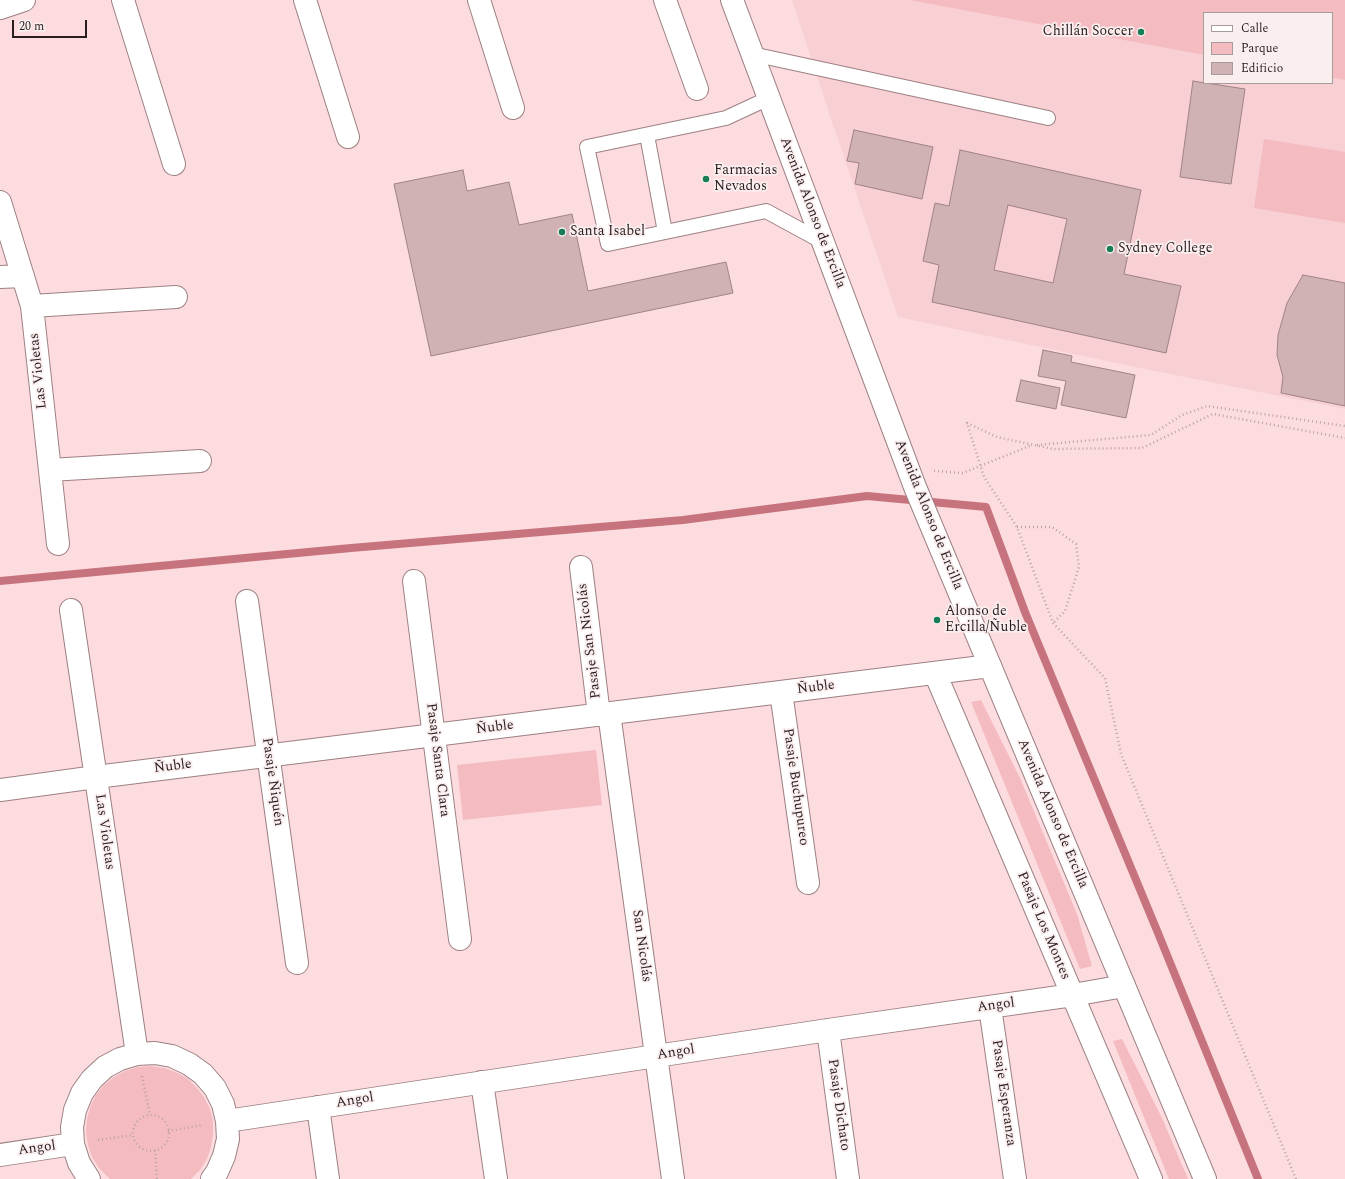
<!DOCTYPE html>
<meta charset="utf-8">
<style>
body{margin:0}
#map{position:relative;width:1345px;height:1179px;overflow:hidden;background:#fcdcde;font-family:Spectral,serif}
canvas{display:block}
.legend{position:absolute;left:1203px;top:12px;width:130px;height:72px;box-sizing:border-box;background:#fbeeef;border:1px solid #a79b9c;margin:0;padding:5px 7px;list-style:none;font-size:12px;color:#291e1f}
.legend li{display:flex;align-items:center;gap:8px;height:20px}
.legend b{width:20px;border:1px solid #a79b9c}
.scale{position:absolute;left:12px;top:20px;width:75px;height:18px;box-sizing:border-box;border:2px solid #291e1f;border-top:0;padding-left:5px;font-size:12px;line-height:14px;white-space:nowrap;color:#291e1f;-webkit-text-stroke:3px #fbeeef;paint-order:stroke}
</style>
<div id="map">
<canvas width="1345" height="1179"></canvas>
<ul class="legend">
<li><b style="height:5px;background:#fff"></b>Calle</li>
<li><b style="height:11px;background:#f4bbc1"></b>Parque</li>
<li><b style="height:11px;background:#d0b1b4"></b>Edificio</li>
</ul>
<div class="scale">20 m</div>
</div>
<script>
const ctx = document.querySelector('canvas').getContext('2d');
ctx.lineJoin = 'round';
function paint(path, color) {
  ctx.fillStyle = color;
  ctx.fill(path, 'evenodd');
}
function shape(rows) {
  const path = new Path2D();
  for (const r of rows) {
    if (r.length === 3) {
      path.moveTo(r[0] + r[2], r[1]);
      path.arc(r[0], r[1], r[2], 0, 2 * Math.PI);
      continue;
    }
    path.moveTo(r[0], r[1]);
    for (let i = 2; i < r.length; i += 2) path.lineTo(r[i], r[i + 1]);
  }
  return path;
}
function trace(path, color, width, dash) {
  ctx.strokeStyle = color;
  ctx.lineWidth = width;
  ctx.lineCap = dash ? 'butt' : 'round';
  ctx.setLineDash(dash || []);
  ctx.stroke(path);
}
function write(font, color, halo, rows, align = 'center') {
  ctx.font = font + ' Spectral,serif';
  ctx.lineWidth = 3.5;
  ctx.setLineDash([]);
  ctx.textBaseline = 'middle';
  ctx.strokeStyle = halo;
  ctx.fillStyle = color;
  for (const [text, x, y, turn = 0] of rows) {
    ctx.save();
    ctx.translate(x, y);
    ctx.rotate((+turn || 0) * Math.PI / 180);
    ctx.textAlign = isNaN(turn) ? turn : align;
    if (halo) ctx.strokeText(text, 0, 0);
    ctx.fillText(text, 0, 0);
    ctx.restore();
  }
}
const built = shape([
 [792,0,909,0,1204,55,1204,83,1332,83,1332,78,1345,80,1345,409,1140,368,898,317,829,113]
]);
const green = shape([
 [909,0,1345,0,1345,80,1332,78,1332,13,1204,13,1204,55],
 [1264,139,1345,152,1345,223,1254,208],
 [981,700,1020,778,1077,914,1092,966,1080,969,971,702],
 [596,750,602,805,463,820,457,765],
 [1122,1039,1162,1118,1188,1179,1169,1179,1113,1041],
 [150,1066,164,1068,175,1072,187,1078,196,1087,204,1097,210,1109,213,1121,213,1134,211,1147,207,1159,200,1170,191,1179,110,1179,99,1168,92,1157,88,1145,86,1132,87,1119,90,1107,96,1095,104,1085,114,1077,125,1071,138,1067]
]);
const stream = shape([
 [0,581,351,548,683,520,867,496,986,507,1025,612,1158,933,1258,1179]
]);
const building = shape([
 [1193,81,1245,89,1231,184,1180,177,1193,81],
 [854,130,933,147,922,199,855,184,859,163,847,161,854,130],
 [960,150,1141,190,1124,274,1181,286,1166,353,932,302,939,265,923,261,935,203,949,206,960,150],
 [1008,205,1067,219,1053,283,994,270,1008,205],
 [463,170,467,191,509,182,519,225,572,214,588,291,726,262,733,293,431,356,394,184,463,170],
 [1303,275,1345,283,1345,406,1281,393,1283,377,1277,355,1278,335,1287,303,1303,275],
 [1043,350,1072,356,1071,362,1135,375,1126,418,1061,405,1066,381,1038,376,1043,350],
 [1021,380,1060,388,1056,409,1016,401,1021,380]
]);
const path = shape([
 [1037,445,1151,435,1182,415,1207,406,1345,426],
 [934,471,963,473,1032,445],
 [1017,527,1052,527,1076,544,1079,567,1065,611,1053,623],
 [142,1076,150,1115],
 [151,1133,18],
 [168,1131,203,1125],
 [98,1140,133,1135],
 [155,1150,157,1179],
 [1296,1179,1121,754,1105,678,1053,623,1017,527,984,477,967,423,997,437,1053,449,1142,448,1213,414,1345,438]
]);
const service = shape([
 [752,54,1048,118],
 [769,98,726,118,587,147,608,244,766,211,823,242],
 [647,135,665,232]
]);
const minor = shape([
 [123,0,174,164],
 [305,0,348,137],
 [479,0,513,108],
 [665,0,697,89],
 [0,8,24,0],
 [0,202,32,306,58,544],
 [0,277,23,276],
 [32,306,176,297],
 [50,470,200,461],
 [581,567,599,715],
 [414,581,460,939],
 [247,601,297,963],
 [71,610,137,1054],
 [935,673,1151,1179],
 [781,692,808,883],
 [609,713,673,1179],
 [0,790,96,777,990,666],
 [990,1007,1015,1179],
 [828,1030,848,1179],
 [482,1082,496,1179],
 [318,1107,328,1179],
 [227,1121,828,1030,1073,995,1124,986],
 [0,1155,73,1144],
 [89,1179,79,1163,73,1144,72,1127,75,1110,82,1093,92,1079,105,1067,120,1059,137,1054,155,1053,172,1056,189,1064,203,1074,215,1088,223,1104,227,1121,228,1139,224,1156,217,1172,212,1179]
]);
const secondary = shape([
 [732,0,915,487,1205,1179]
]);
const markers = [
 [1141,32,4,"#167d57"],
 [706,179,4,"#167d57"],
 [562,232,4,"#167d57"],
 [1110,249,4,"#167d57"],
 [937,620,4,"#167d57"]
];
const poiNames = [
 ["Chillán Soccer",1133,32,"right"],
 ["Farmacias",714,171],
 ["Nevados",714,187],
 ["Santa Isabel",570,232],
 ["Sydney College",1118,249],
 ["Alonso de",945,612],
 ["Ercilla/Ñuble",945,628]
];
const streetNames = [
 ["Avenida Alonso de Ercilla",812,213,69],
 ["Las Violetas",39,371,-96],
 ["Avenida Alonso de Ercilla",928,515,68],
 ["Pasaje San Nicolás",590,641,-97],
 ["Ñuble",816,688,-7],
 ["Ñuble",495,728,-7],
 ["Pasaje Santa Clara",437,760,83],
 ["Ñuble",173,767,-7],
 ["Pasaje Ñiquén",272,782,82],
 ["Pasaje Buchupureo",795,787,82],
 ["Avenida Alonso de Ercilla",1052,814,67],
 ["Las Violetas",104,832,82],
 ["Pasaje Los Montes",1043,926,67],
 ["San Nicolás",641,946,82],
 ["Angol",996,1006,-8],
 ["Angol",676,1053,-9],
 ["Pasaje Esperanza",1003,1093,82],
 ["Angol",355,1101,-9],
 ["Pasaje Dichato",838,1105,82],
 ["Angol",37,1149,-8]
];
paint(built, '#f8cfd3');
paint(green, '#f4bbc1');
trace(stream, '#c7737e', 8);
paint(building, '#d0b1b4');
trace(building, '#a08386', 1);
trace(service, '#9d8083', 16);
trace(minor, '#9d8083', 24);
trace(secondary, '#9d8083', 24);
trace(path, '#bca3a4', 2.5, [1, 3]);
trace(service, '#fff', 14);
trace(minor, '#fff', 22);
trace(secondary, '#fff', 22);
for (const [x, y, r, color] of markers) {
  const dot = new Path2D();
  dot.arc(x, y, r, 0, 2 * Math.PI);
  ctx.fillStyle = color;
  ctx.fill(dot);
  trace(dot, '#fbeeef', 1.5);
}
write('14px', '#291e1f', '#fbeeef', poiNames, 'left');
write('14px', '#291e1f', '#fbeeef', streetNames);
</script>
